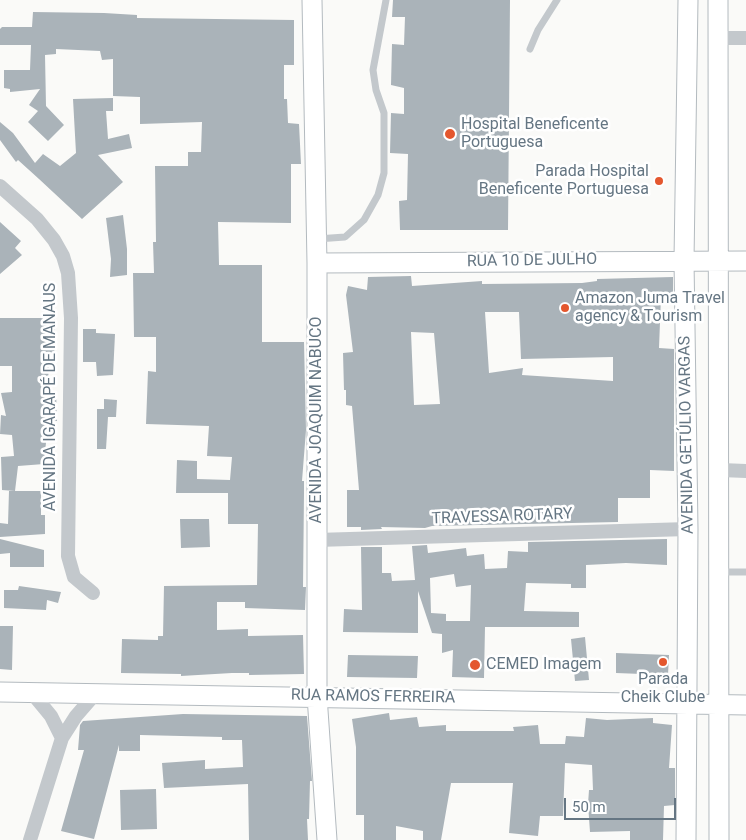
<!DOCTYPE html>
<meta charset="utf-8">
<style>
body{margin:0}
#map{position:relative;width:746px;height:840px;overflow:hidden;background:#fafaf8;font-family:Roboto,sans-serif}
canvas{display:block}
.scale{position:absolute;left:564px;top:798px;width:112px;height:22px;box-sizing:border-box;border:2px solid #657683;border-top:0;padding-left:6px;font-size:15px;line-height:18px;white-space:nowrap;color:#657683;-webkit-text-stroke:4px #fff;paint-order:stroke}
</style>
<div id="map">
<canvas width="746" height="840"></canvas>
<div class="scale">50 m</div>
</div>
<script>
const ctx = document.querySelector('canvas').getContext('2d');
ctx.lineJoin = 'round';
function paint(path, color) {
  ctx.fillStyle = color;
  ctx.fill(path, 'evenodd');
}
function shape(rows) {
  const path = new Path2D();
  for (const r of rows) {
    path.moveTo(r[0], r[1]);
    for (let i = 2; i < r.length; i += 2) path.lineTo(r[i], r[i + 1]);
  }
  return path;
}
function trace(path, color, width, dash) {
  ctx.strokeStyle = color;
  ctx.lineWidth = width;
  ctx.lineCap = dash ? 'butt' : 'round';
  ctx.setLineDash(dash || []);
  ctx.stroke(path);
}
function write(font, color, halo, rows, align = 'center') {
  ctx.font = font + ' Roboto,sans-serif';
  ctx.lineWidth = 5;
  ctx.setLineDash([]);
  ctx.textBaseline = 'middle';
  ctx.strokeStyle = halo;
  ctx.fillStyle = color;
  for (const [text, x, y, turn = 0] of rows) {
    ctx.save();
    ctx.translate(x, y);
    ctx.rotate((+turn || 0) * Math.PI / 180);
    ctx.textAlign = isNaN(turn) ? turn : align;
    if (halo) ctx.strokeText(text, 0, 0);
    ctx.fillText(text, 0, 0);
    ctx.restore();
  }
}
const building = shape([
 [393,0,510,0,508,230,400,230,399,201,407,200,408,154,390,153,391,113,404,114,404,88,391,85,392,44,404,45,405,17,392,17],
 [33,12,104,13,137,15,137,18,294,20,294,65,284,65,284,99,287,99,288,123,299,124,301,164,291,164,291,223,218,222,219,265,262,265,262,342,304,342,306,430,302,481,304,481,304,493,303,587,306,587,305,610,245,608,245,602,217,602,217,630,248,629,248,636,303,635,304,674,249,675,249,673,232,673,181,676,181,674,121,673,122,639,158,640,158,636,163,636,164,586,257,585,258,524,228,524,228,493,176,493,177,460,197,461,197,479,230,480,232,457,207,456,209,426,146,424,148,371,156,372,156,337,134,337,133,273,154,273,153,242,156,242,155,166,188,166,188,152,201,152,202,122,140,124,140,97,113,96,113,59,102,60,100,51,56,49,56,54,45,55,46,106,64,125,48,141,28,122,38,111,29,105,40,89,10,92,10,89,4,88,4,70,30,70,31,45,0,45,0,29,2,27,32,27],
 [113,98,113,111,106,111,108,139,129,134,132,148,98,155,123,182,82,219,39,179,18,160,16,162,0,140,0,122,13,133,35,163,43,154,60,166,76,153,73,99],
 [123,215,127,249,127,275,110,277,111,259,106,218],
 [0,222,21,241,15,248,22,255,0,274],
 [411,276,412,286,482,281,482,284,582,283,597,281,597,279,673,277,673,297,661,296,659,348,674,349,674,471,650,470,650,498,618,498,618,522,432,526,425,528,381,527,382,529,361,530,361,527,347,527,347,490,359,490,352,406,346,405,346,390,344,390,343,353,353,352,346,295,348,286,367,290,368,277],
 [485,312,519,312,521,359,613,357,613,381,522,375,523,368,489,373],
 [411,332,434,333,440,404,414,405],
 [0,318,55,318,54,367,49,367,47,392,56,391,57,421,48,421,44,464,18,466,15,491,2,490,1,457,14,456,12,435,0,434,1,415,6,416,1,393,12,392,12,366,0,366],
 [83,329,96,329,96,333,115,334,113,375,97,376,96,362,83,362],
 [104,399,117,400,116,417,108,417,106,449,97,449,97,409,104,409],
 [9,491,41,491,41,515,45,515,45,534,0,537,0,523,8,524],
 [180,519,209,519,210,547,181,548],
 [0,539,44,550,44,567,10,567,10,553,0,554],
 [667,539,667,565,626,563,586,565,586,588,571,588,571,584,526,583,524,611,579,612,579,627,485,627,484,678,452,677,453,650,442,653,442,634,432,633,418,591,418,633,343,632,344,609,362,610,361,547,382,547,382,573,391,573,392,581,415,580,412,546,427,545,428,553,466,548,467,556,484,554,485,569,507,568,508,551,528,552,528,542],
 [454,574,456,587,471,585,470,621,446,621,446,614,431,613,430,578],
 [19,586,61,592,58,603,47,600,46,610,4,608,4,590,18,590],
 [0,626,13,626,12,670,0,669],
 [585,637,589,680,575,681,571,639],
 [616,653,669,655,668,675,616,673],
 [348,655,418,656,417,678,347,677],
 [389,713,390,720,417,717,419,727,446,725,446,731,514,731,513,727,538,725,540,744,565,744,566,736,584,737,586,718,607,720,653,718,653,723,672,725,669,768,675,768,675,805,664,806,663,840,630,840,630,831,590,832,588,804,589,790,593,790,592,765,565,763,563,816,540,816,538,836,509,833,513,783,451,783,441,840,423,840,423,831,396,826,396,840,364,840,364,815,356,815,356,747,352,719],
 [183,714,307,716,312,781,310,781,309,819,307,819,308,840,249,840,248,784,164,788,162,763,205,760,205,769,243,767,242,740,222,740,222,737,140,735,140,751,119,751,119,745,94,839,61,831,84,750,78,750,80,725,83,721],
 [156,789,157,829,121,830,120,790]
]);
const lane = shape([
 [530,49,538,30,557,0],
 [317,239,345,237,364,220,378,195,384,173,384,113,376,90,373,70,386,0],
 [721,572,746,572]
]);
const street = shape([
 [718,38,746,38],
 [0,186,37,219,54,240,63,256,68,273,71,318,68,556,74,577,93,593],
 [721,470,746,471],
 [316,540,688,529],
 [32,693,51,716,62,738],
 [30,840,62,738,76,716,96,693]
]);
const secondary = shape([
 [312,0,317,263,317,696,327,840],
 [718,0,719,840],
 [317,263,746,261],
 [0,692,746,705],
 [686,840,688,529,684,260,688,0]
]);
const markers = [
 [450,134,6,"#e4572e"],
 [659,181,5,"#e4572e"],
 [565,308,5,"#e4572e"],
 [663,662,5,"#e4572e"],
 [475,665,6,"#e4572e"]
];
const poiNames = [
 ["Hospital Beneficente",461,125],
 ["Portuguesa",461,143],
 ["Parada Hospital",649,172,"right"],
 ["Beneficente Portuguesa",649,190,"right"],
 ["Amazon Juma Travel",575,299],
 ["agency & Tourism",575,317],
 ["CEMED Imagem",486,665],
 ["Parada",663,680,"center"],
 ["Cheik Clube",663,698,"center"]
];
const streetNames = [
 ["RUA 10 DE JULHO",532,261,-1],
 ["AVENIDA IGARAPÉ DE MANAUS",51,397,-90],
 ["AVENIDA JOAQUIM NABUCO",317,420,-90],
 ["AVENIDA GETÚLIO VARGAS",687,435,-91],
 ["TRAVESSA ROTARY",502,517,-2],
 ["RUA RAMOS FERREIRA",373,697,1]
];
paint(building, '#aab3b9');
trace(secondary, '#b3babf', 21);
trace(lane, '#c3c8cc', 7);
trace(street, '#c3c8cc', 14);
trace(secondary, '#fff', 19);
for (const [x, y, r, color] of markers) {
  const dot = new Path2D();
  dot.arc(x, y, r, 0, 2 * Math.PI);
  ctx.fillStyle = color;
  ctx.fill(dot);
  trace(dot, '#fff', 2);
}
write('16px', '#657683', '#fff', poiNames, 'left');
write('16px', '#657683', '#fff', streetNames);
</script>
